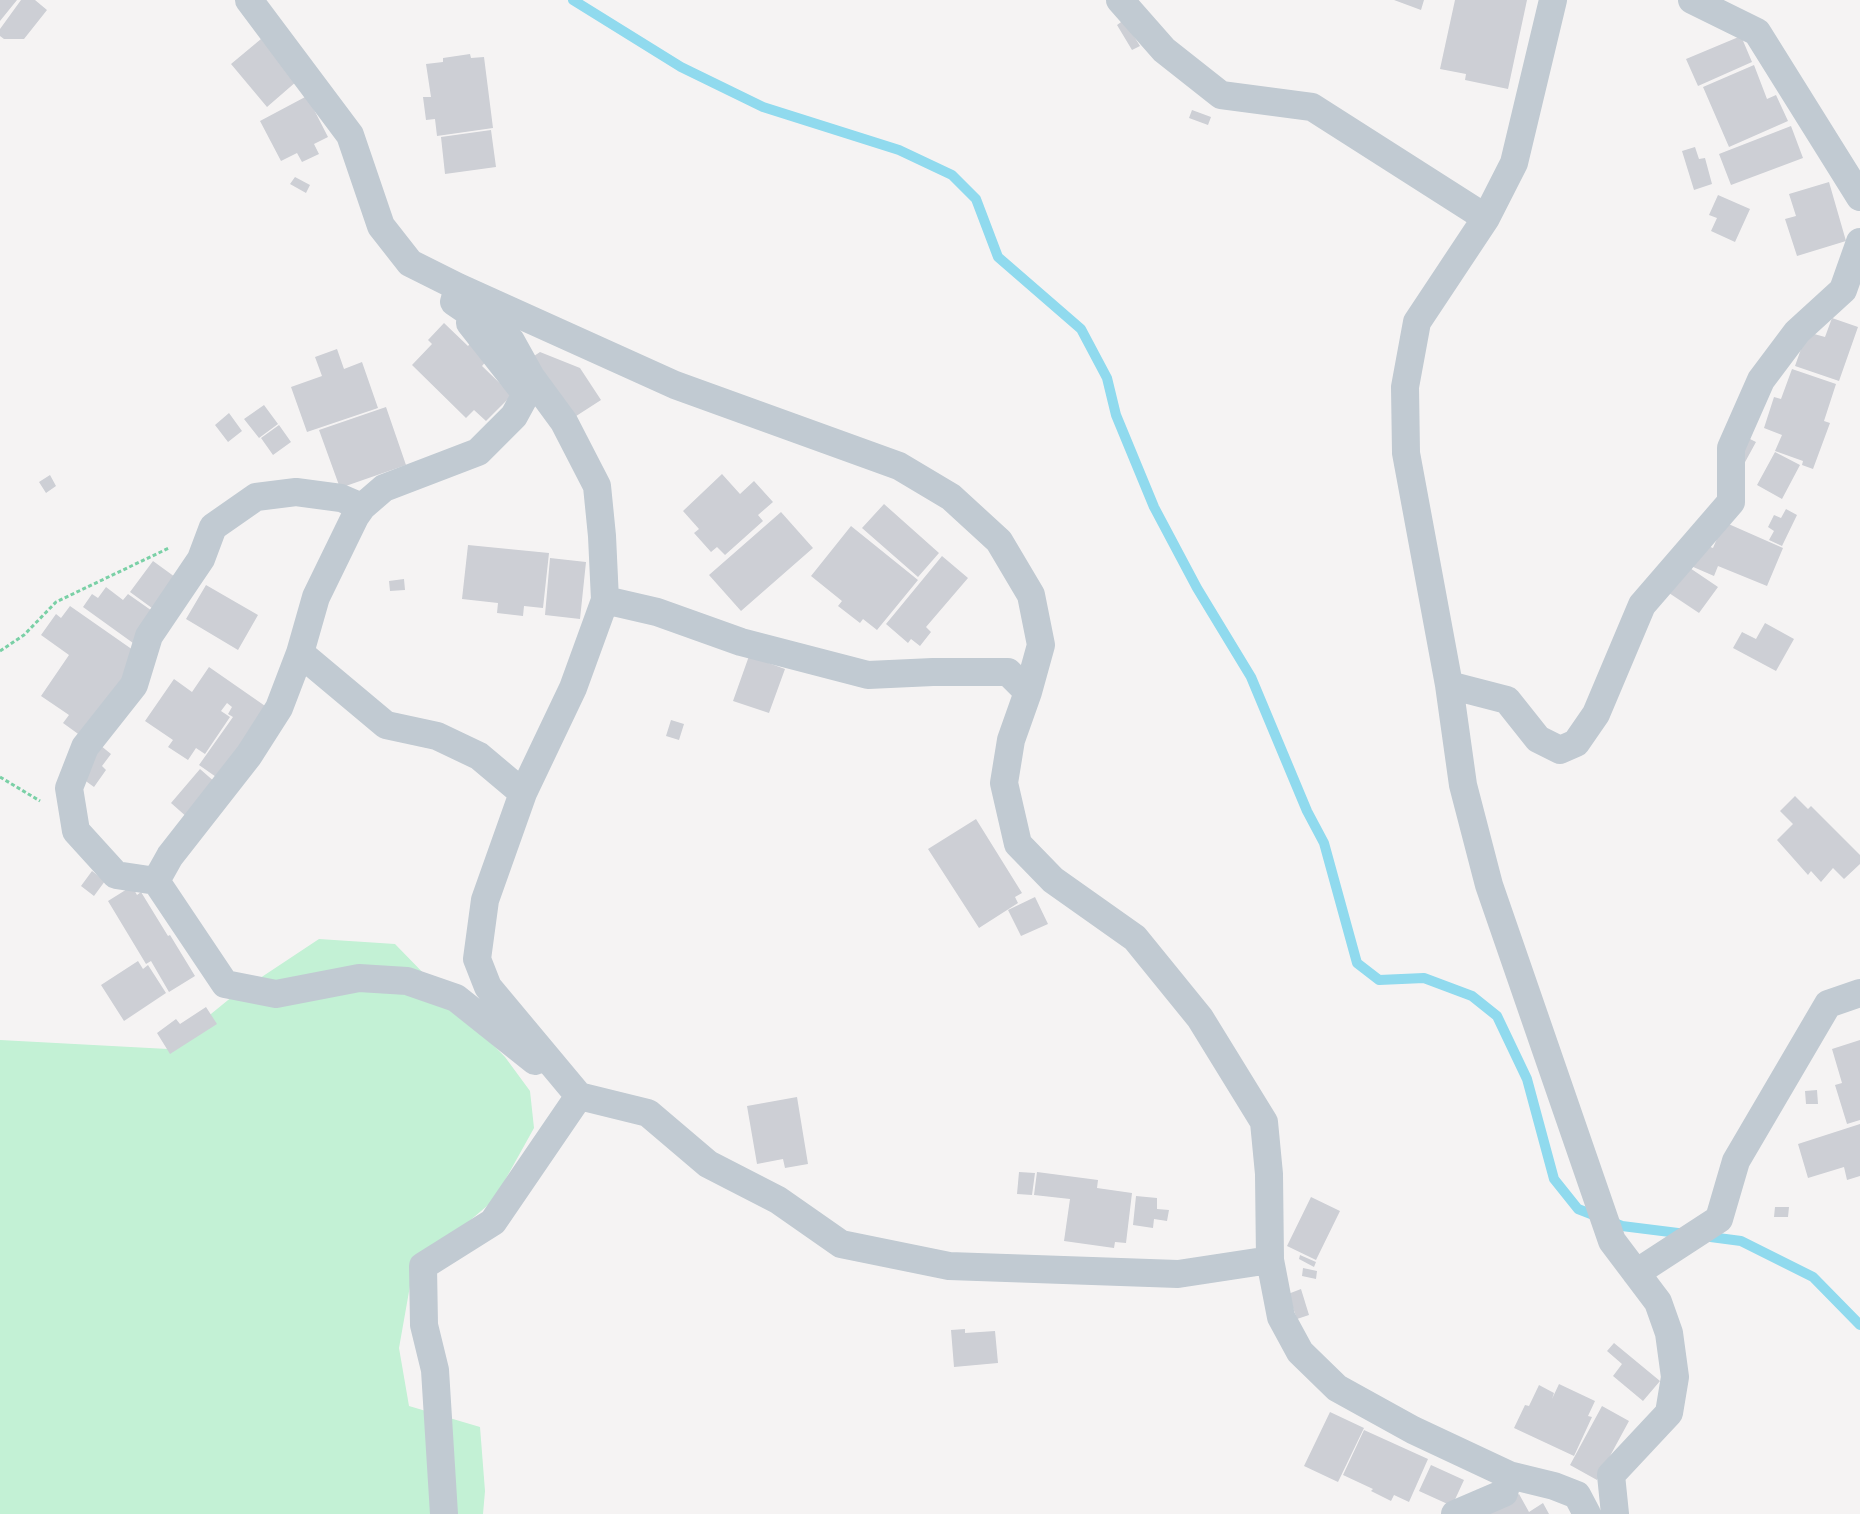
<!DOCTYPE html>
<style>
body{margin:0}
canvas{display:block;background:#f5f3f3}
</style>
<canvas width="1860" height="1514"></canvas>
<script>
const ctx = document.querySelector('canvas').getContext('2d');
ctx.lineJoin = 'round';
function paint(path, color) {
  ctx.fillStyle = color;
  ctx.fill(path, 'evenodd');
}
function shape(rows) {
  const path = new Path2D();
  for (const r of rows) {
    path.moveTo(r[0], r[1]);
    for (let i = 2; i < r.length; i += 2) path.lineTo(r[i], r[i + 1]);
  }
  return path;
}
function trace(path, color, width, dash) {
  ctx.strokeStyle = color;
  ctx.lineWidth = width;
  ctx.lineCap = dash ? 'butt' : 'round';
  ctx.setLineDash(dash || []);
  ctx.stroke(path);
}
const green = shape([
 [319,939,395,944,505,1057,530,1091,534,1128,494,1200,413,1269,399,1348,409,1406,480,1427,485,1491,483,1514,0,1514,0,1040,168,1049,233,996]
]);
const stream = shape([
 [573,0,681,67,763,107,899,150,952,175,976,199,998,257,1081,329,1107,378,1116,415,1154,507,1197,588,1251,677,1307,811,1324,843,1357,963,1379,980,1424,978,1472,996,1497,1016,1527,1079,1554,1179,1578,1209,1622,1226,1686,1234],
 [1703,1236,1741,1241,1813,1277,1860,1325]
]);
const building = shape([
 [0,0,17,0,0,21],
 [21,0,35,0,47,10,24,39,4,39,0,36,0,29],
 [1394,0,1424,0,1421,10],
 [1455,0,1527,0,1508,89,1465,80,1466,74,1440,69],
 [1124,20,1140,46,1132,50,1117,25],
 [1741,36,1752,62,1698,86,1686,59],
 [261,39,297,81,267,107,231,64],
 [470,54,471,58,484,57,493,128,437,136,435,119,426,120,423,97,431,97,426,64,443,62,443,58],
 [1754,65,1767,99,1776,95,1788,121,1729,147,1703,87],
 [307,96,328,137,314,144,319,154,302,162,297,153,281,161,260,121],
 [1192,110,1211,117,1208,125,1189,118],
 [1791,126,1803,158,1731,185,1719,154],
 [491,130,496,167,445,174,441,137],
 [1695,147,1699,159,1705,158,1712,184,1694,190,1682,151],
 [295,177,310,185,306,193,290,184],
 [1829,182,1846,241,1797,256,1785,219,1796,216,1789,194],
 [1718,195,1750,209,1735,242,1711,231,1717,218,1709,215],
 [1832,318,1858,327,1839,381,1795,366,1807,332,1825,337],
 [444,323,468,346,473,340,490,357,482,366,512,395,486,421,474,410,466,418,412,365,432,344,428,340],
 [337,349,344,369,362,362,378,408,307,432,291,387,322,376,315,357],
 [540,352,580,368,601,400,570,420,531,358],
 [1792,369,1836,384,1824,421,1830,423,1813,469,1802,465,1803,461,1775,451,1782,435,1764,428,1774,397,1781,399],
 [264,405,278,424,259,438,244,419],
 [386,407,406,465,340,488,319,430],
 [229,413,242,431,228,442,215,425],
 [279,425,291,442,273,455,261,438],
 [1746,437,1756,442,1744,464,1738,461],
 [1775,452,1800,465,1782,499,1757,485],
 [722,474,740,494,754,481,773,502,758,515,763,521,725,555,717,547,711,552,694,533,699,529,683,511],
 [50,475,56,486,46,493,39,482],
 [884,504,939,553,918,577,862,528],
 [1786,509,1797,515,1782,546,1769,540,1774,531,1768,527,1774,515,1781,518],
 [781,512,813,548,741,611,709,575],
 [1724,522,1783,548,1767,586,1718,566,1714,576,1691,566,1700,543,1713,548],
 [851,526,918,580,877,630,863,619,860,623,838,606,842,601,811,576],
 [468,545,549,553,543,608,524,606,523,616,497,613,498,603,462,599],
 [942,556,968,578,926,627,931,632,920,646,911,639,908,643,886,624],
 [550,558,586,562,580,619,545,615],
 [153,561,175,577,156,611,130,592],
 [1684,564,1718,587,1699,613,1666,591],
 [404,579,405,590,390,591,389,581],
 [206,585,258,615,238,650,186,619],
 [106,587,123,600,128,594,155,613,133,643,83,607,92,594,98,598],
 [70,606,143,657,81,736,63,723,69,715,41,696,69,655,41,635,56,614,61,618],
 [1765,623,1794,639,1776,671,1733,648,1742,632,1756,639],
 [749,656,785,669,769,713,733,701],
 [209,667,268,708,219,779,199,765,233,717,228,714,232,707,227,703,221,711,230,717,205,754,196,748,188,760,168,747,173,740,145,721,174,679,192,692],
 [671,720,684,724,679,740,666,736],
 [95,741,111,754,102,766,106,770,94,787,76,774],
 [200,769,216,783,188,818,171,803],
 [1795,796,1808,809,1811,806,1860,855,1860,864,1844,879,1833,868,1821,882,1811,871,1808,875,1777,840,1793,824,1780,811],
 [976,819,1022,893,1015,897,1018,903,979,928,928,849],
 [92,871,105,881,94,896,81,886],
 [132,886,137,895,141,892,168,936,170,935,195,976,169,992,151,961,146,964,108,901],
 [1035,897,1048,924,1021,936,1008,910],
 [138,961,143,969,148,965,166,993,124,1021,101,985],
 [206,1007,217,1024,170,1054,157,1033,176,1019,180,1024],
 [1860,1040,1860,1120,1847,1124,1835,1085,1842,1083,1832,1049],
 [1817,1090,1818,1104,1806,1104,1805,1091],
 [797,1097,808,1164,785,1168,783,1159,757,1164,747,1106],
 [1860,1124,1860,1176,1847,1180,1844,1167,1808,1178,1798,1144],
 [1019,1172,1035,1173,1032,1195,1017,1194],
 [1037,1172,1098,1180,1097,1188,1132,1193,1126,1243,1115,1242,1114,1248,1064,1241,1070,1199,1034,1195],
 [1136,1196,1157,1198,1157,1209,1169,1210,1167,1221,1154,1219,1153,1228,1133,1225],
 [1311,1197,1340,1211,1316,1260,1287,1246],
 [1775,1207,1789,1207,1788,1217,1774,1217],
 [1300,1255,1316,1262,1314,1267,1299,1259],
 [1303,1268,1317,1271,1316,1279,1302,1276],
 [1301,1289,1309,1315,1297,1319,1288,1294],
 [965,1329,965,1333,995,1331,998,1363,954,1367,951,1330],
 [1614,1343,1660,1381,1643,1401,1613,1376,1622,1364,1607,1351],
 [1559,1384,1595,1401,1588,1416,1592,1417,1574,1456,1514,1428,1525,1405,1529,1406,1539,1385,1554,1393,1552,1399],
 [1602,1406,1629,1421,1597,1480,1570,1465],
 [1330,1412,1364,1428,1338,1482,1304,1466],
 [1364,1430,1428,1459,1409,1502,1394,1495,1391,1501,1371,1491,1373,1489,1343,1475],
 [1431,1465,1464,1480,1452,1506,1419,1491],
 [1519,1494,1529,1512,1543,1503,1549,1514,1489,1514,1494,1508]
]);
const path = shape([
 [0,651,24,635,56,602,169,548],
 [0,777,40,801]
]);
const minor = shape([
 [249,0,350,135,381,226,410,263,458,287,675,385,899,466,951,497,999,541,1031,595,1041,645,1028,692,1011,740,1004,783,1018,844,1053,880,1135,938,1200,1018,1264,1122,1269,1174,1270,1260,1281,1317,1300,1352,1337,1388,1413,1430,1509,1475,1554,1486,1577,1495,1587,1514],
 [1120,0,1164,50,1221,95,1312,107,1486,218],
 [1553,0,1514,163,1486,218,1417,322,1405,387,1406,453,1449,685,1463,785,1489,885,1612,1241,1658,1302,1669,1333,1675,1377,1669,1413,1611,1475,1615,1514],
 [1692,0,1757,32,1860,197],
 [458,287,454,302,511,341,531,377,564,422,597,486,602,536,605,600,573,688,523,793,485,900,477,959,488,987,579,1096,648,1113,708,1164,778,1200,841,1244,949,1266,1178,1274,1270,1260],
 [470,323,526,394,514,416,478,452,384,488,362,507,355,517,316,597,300,653,279,708,249,755,170,856,156,881,225,984,276,994,359,978,407,981,456,998,535,1061],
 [605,600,657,612,741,642,868,675,933,672,1008,672,1028,692],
 [300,653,386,725,437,736,479,756,523,793],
 [1449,685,1507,700,1538,739,1560,750,1576,743,1596,714,1642,605,1731,502,1731,448,1761,380,1797,332,1843,290,1860,242],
 [156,881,116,875,76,831,69,788,85,747,134,685,149,636,201,559,213,527,256,497,296,492,341,498,362,507],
 [1636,1273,1719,1219,1736,1161,1828,1004,1860,993],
 [444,1514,435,1370,424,1325,423,1266,493,1222,579,1096],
 [1455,1514,1504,1493,1509,1475]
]);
paint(green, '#c3f1d5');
trace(stream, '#90daee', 10);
paint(building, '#cdcfd5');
trace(path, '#7ad0a6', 3, [4, 2.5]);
trace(minor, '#c1cad2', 28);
</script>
